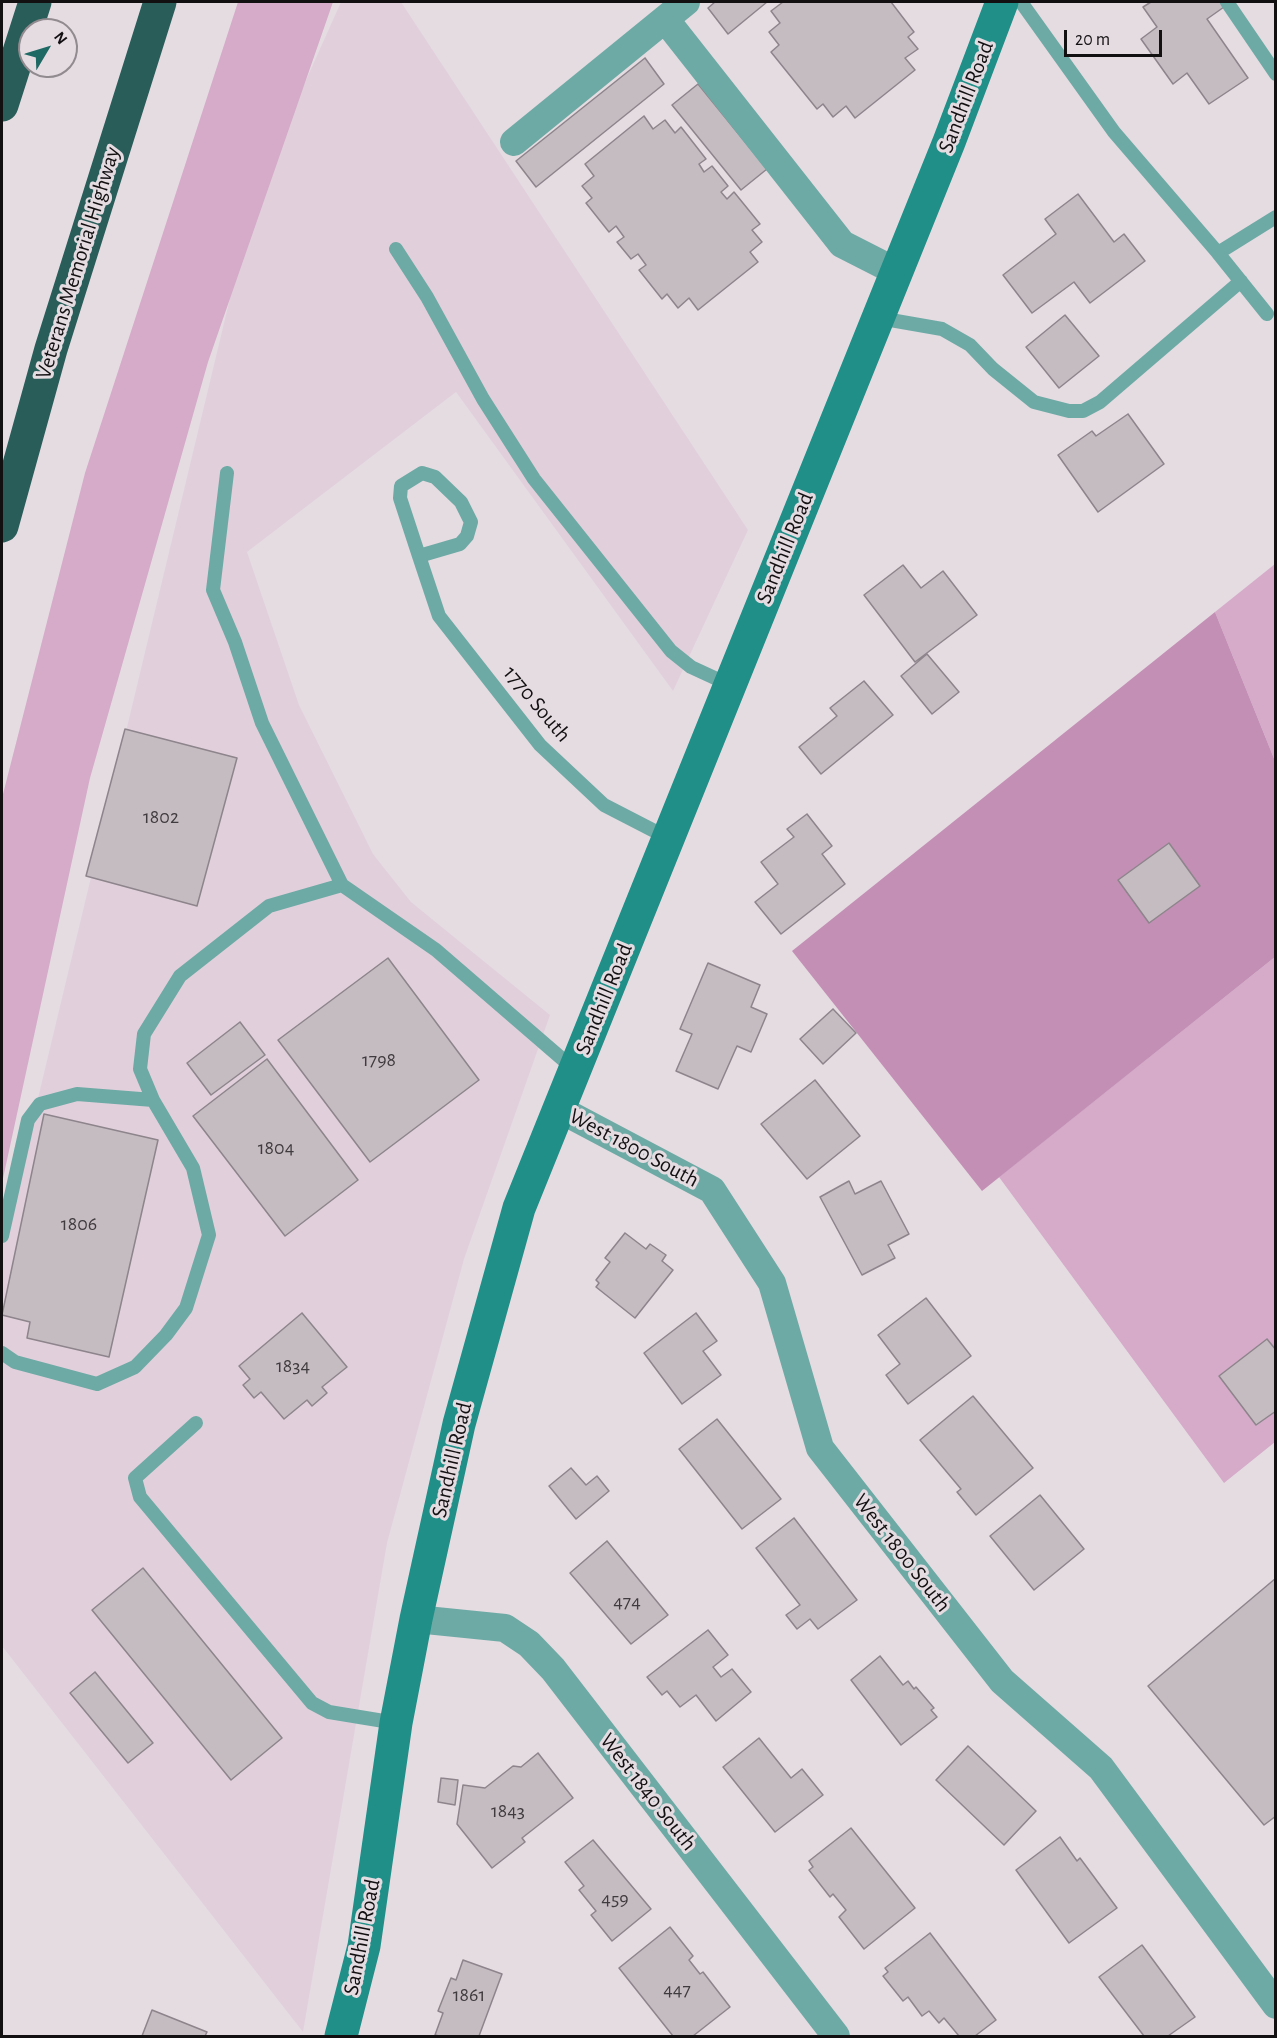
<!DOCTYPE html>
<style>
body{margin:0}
#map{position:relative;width:1277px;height:2038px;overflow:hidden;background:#e5dce2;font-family:"Alegreya Sans",sans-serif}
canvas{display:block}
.frame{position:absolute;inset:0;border:3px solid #131012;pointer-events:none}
.north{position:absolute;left:18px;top:18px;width:60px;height:60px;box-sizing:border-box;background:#e5dce2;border:2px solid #918a8f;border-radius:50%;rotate:52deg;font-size:16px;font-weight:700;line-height:24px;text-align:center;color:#131012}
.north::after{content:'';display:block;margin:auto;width:21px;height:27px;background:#1e6964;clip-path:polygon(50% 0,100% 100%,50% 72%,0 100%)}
.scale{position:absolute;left:1064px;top:30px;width:98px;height:27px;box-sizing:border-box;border:3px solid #131012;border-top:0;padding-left:8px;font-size:18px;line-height:21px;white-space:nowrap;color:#131012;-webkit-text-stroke:4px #e5dce2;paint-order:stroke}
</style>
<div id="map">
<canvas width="1277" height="2038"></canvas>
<div class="frame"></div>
<div class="north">N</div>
<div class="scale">20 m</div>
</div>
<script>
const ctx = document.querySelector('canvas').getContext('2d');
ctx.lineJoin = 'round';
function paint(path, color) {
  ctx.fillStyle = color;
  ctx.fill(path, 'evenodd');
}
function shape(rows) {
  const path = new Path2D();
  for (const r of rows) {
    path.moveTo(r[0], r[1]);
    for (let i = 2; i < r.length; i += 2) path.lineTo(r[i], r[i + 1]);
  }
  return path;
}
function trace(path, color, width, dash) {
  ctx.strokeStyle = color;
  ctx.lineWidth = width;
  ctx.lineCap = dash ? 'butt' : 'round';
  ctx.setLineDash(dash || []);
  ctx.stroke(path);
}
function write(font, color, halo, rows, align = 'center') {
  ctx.font = font + ' "Alegreya Sans",sans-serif';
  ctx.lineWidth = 6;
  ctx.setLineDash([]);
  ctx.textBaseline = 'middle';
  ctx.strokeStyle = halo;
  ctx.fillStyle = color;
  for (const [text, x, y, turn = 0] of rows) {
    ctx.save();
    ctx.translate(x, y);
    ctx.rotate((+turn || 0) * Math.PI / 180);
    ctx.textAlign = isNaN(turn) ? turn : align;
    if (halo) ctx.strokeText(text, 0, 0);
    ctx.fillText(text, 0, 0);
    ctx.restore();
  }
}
const built = shape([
 [341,2,401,2,748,530,673,691,456,392,247,552,299,705,373,854,411,902,550,1015,464,1259,387,1543,303,2032,2,1646,2,1248,255,194]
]);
const green = shape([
 [238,2,333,2,208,362,90,778,2,1183,2,798,85,473],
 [1275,564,1275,761,1215,612],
 [1275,957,1275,1442,1224,1483,999,1177]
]);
const forest = shape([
 [1215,612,1275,761,1275,957,982,1191,792,951]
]);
const building = shape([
 [715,2,767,2,728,34,708,8,715,2],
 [783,2,891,2,914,32,908,37,918,49,905,58,915,70,855,118,846,106,833,117,823,104,817,109,771,52,779,45,769,32,780,23,771,11,783,2],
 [1151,2,1220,2,1224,7,1207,19,1248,78,1209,104,1187,73,1173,84,1141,39,1157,27,1143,7,1151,2],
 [645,58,664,84,536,187,516,161,645,58],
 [698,84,767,169,741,190,672,105,698,84],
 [644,116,653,129,665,120,675,133,681,127,706,159,699,164,704,172,712,166,728,186,721,192,727,199,734,192,760,224,752,230,762,242,750,252,758,262,698,310,689,298,678,308,667,294,662,299,639,270,646,265,638,254,631,259,617,242,624,237,616,226,609,232,586,203,592,198,582,186,594,176,585,164,644,116],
 [1078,194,1114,242,1124,234,1145,261,1090,303,1074,282,1032,313,1003,275,1056,234,1045,219,1078,194],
 [1065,315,1099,356,1059,388,1026,347,1065,315],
 [1128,414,1164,464,1098,512,1058,455,1092,431,1096,436,1128,414],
 [903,565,921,588,943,571,977,615,915,662,864,595,903,565],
 [927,654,959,692,932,714,901,676,927,654],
 [864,681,893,715,821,774,799,747,837,716,830,708,864,681],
 [125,729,237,758,197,906,86,876,125,729],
 [807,814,832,846,822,854,845,884,781,934,755,902,778,884,761,862,794,837,787,829,807,814],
 [1169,843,1200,886,1149,923,1118,880,1169,843],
 [388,958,479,1080,370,1162,278,1040,388,958],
 [708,963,760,985,751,1007,767,1014,751,1052,737,1046,718,1089,676,1071,692,1034,680,1029,708,963],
 [833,1009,856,1033,823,1064,800,1039,833,1009],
 [240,1022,265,1055,211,1095,187,1063,240,1022],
 [267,1059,358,1180,285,1236,193,1116,267,1059],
 [815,1080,860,1136,807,1179,761,1124,815,1080],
 [44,1114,158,1140,109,1357,27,1338,30,1322,2,1315,44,1114],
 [849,1181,855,1194,881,1181,909,1234,888,1245,895,1258,862,1275,820,1197,849,1181],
 [625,1233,646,1249,650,1244,666,1255,662,1261,673,1270,635,1318,596,1287,599,1283,596,1280,610,1262,605,1258,625,1233],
 [926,1298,971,1356,908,1404,886,1375,900,1364,878,1335,926,1298],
 [302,1313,347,1367,322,1387,327,1393,312,1406,307,1400,284,1419,261,1392,254,1398,243,1385,250,1379,239,1366,302,1313],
 [696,1313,717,1341,703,1351,721,1375,682,1404,644,1353,696,1313],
 [1267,1339,1276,1350,1276,1411,1256,1425,1219,1376,1267,1339],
 [973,1396,1033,1468,976,1515,957,1492,961,1489,920,1440,973,1396],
 [717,1419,781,1499,742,1529,679,1449,717,1419],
 [571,1468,586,1485,597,1476,609,1491,576,1519,549,1486,571,1468],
 [1040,1495,1084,1549,1034,1590,990,1536,1040,1495],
 [794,1518,857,1600,818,1629,810,1619,797,1629,786,1615,800,1605,756,1548,794,1518],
 [607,1541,668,1615,631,1644,570,1573,607,1541],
 [143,1568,282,1738,231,1780,92,1610,143,1568],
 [1276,1578,1276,1816,1264,1825,1148,1686,1276,1578],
 [708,1630,728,1655,713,1667,721,1677,732,1669,751,1692,716,1721,696,1695,680,1707,667,1691,662,1695,647,1677,708,1630],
 [880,1656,903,1685,908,1681,914,1689,916,1687,934,1708,931,1710,937,1717,901,1745,851,1680,880,1656],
 [95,1672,153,1743,128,1763,70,1693,95,1672],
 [759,1738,791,1778,802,1769,823,1795,775,1832,723,1767,759,1738],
 [968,1746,1036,1811,1004,1845,936,1780,968,1746],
 [538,1753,573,1798,522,1838,525,1842,492,1868,457,1824,463,1785,485,1788,513,1766,521,1767,538,1753],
 [441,1778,458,1780,455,1805,438,1802,441,1778],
 [851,1828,915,1908,864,1949,839,1917,846,1910,833,1894,830,1897,809,1870,813,1867,809,1861,851,1828],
 [1060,1837,1077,1861,1080,1858,1117,1908,1069,1943,1016,1870,1060,1837],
 [593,1840,651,1909,612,1941,591,1915,596,1911,579,1890,584,1886,565,1862,593,1840],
 [670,1927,693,1956,689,1960,700,1974,703,1972,730,2007,693,2036,673,2036,619,1968,670,1927],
 [930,1933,996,2020,975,2036,959,2036,944,2018,939,2023,929,2011,922,2016,908,1997,903,2001,883,1976,888,1972,885,1968,930,1933],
 [1142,1945,1195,2017,1168,2036,1144,2036,1099,1977,1142,1945],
 [463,1960,502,1974,479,2036,439,2036,435,2035,443,2013,438,2011,451,1978,456,1980,463,1960],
 [152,2010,207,2032,205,2036,142,2036,152,2010]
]);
const lane = shape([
 [1021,2,1114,132,1218,253,1276,217],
 [1227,2,1276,74],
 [396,249,427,297,483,399,534,479,671,651,691,667,730,685],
 [1218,253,1267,314],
 [879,318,942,329,970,345,993,369,1034,402,1069,411,1083,411,1100,402,1241,281],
 [227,473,213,590,235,642,262,723,342,885],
 [419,556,460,544,467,536,471,522,461,502,435,477,422,473,401,486,400,498,419,556,439,616,540,745,604,805,668,838],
 [2,1236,28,1120,40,1104,77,1094,153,1100],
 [2,1353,15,1362,97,1384,135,1367,166,1335,186,1308,209,1235,193,1168,153,1100,140,1069,144,1034,180,976,269,906,342,885,436,950,575,1070],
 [196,1423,135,1478,140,1497,312,1703,329,1712,396,1723]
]);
const street = shape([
 [665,19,842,244,897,272],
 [514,142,686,2],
 [559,1109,712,1190,772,1283,820,1448,1002,1681,1101,1768,1276,2005],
 [416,1619,505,1628,529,1644,553,1669,836,2036]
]);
const secondary = shape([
 [341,2036,364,1946,396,1723,416,1619,459,1424,519,1208,949,142,1002,2]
]);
const highway = shape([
 [2,105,35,2],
 [2,526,51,349,160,2]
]);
const numberNames = [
 ["1802",161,817],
 ["1798",379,1060],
 ["1804",276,1148],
 ["1806",79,1224],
 ["1834",293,1366],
 ["474",627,1602],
 ["1843",508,1811],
 ["459",615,1899],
 ["447",677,1990],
 ["1861",469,1995]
];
const streetNames = [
 ["Sandhill Road",966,97,-69],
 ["Veterans Memorial Highway",78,263,-73],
 ["Sandhill Road",785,548,-68],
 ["1770 South",537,704,50],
 ["Sandhill Road",604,999,-68],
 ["West 1800 South",634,1148,28],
 ["Sandhill Road",452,1460,-77],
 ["West 1800 South",902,1553,52],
 ["West 1840 South",648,1792,52],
 ["Sandhill Road",362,1937,-79]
];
paint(built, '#e1d0dc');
paint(green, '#d5abc9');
paint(forest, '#c38fb5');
paint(building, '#c5bcc2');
trace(building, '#8d858b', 1.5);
trace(lane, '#6eaaa5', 14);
trace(street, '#6eaaa5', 28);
trace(secondary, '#1f8f88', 33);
trace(highway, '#295d59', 33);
write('20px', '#403b3e', null, numberNames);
write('22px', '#131012', '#e5dce2', streetNames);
</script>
